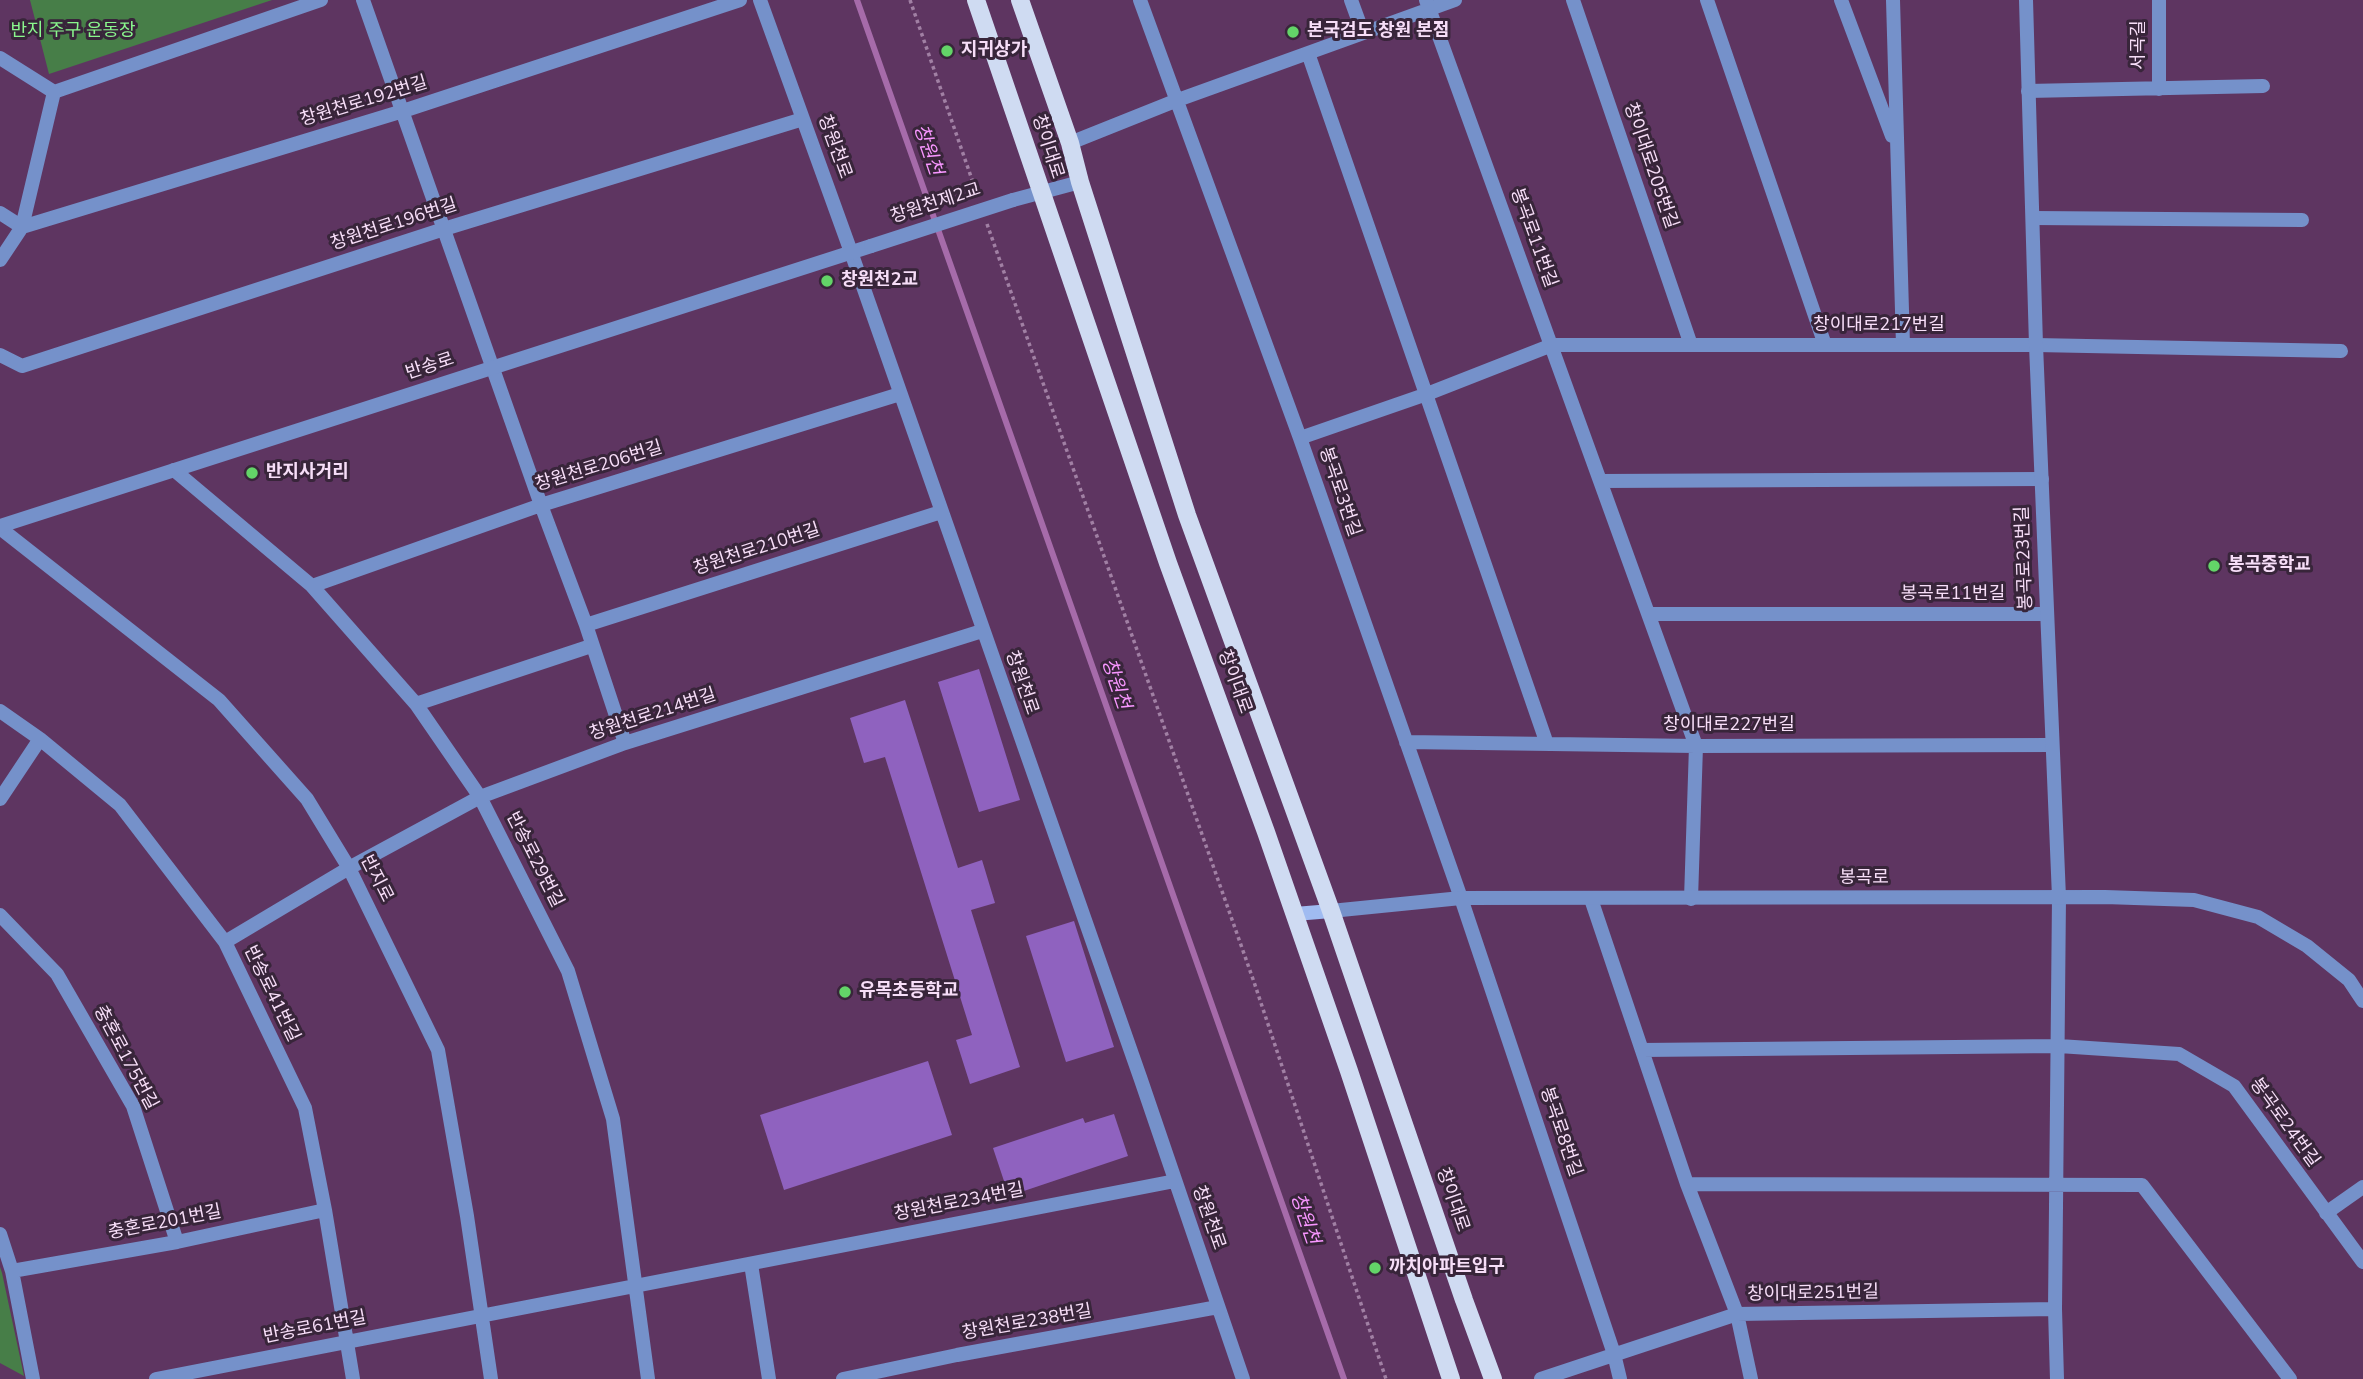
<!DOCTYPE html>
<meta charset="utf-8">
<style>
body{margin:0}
canvas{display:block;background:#5e3561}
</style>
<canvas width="2363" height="1379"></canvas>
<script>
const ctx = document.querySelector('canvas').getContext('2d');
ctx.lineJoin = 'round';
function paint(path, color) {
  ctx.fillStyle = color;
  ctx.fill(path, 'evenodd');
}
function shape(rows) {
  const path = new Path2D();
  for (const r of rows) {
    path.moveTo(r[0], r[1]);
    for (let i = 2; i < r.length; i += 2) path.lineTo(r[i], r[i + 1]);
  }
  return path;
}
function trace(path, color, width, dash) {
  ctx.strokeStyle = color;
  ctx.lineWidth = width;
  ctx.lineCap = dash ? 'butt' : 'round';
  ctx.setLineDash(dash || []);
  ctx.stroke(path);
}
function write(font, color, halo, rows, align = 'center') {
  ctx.font = font + ' "Nunito Sans","Noto Sans KR",sans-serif';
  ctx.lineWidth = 6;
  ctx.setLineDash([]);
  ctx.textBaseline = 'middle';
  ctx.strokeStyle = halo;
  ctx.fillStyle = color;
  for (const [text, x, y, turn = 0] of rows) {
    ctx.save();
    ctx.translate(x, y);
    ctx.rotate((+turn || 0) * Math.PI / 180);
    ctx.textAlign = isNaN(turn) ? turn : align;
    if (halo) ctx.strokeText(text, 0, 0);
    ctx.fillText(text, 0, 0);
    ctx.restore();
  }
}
const green = shape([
 [30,0,272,0,49,74],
 [0,1267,2,1273,24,1376,0,1363]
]);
const stream = shape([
 [857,0,1344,1379]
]);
const building = shape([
 [979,669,1020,800,979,812,938,682],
 [905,700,958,868,982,860,995,903,971,910,1020,1067,970,1084,956,1040,972,1035,885,757,864,763,850,718],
 [1074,921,1114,1047,1066,1062,1026,936],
 [928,1061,952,1135,784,1190,760,1115],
 [1114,1114,1128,1156,1009,1196,993,1148,1083,1118,1085,1123]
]);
const path = shape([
 [910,0,978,197],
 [987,224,1254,982,1386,1379]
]);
const minor = shape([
 [363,0,541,505,586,625,625,743],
 [760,0,851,252,1140,1077,1243,1379],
 [1140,0,1300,438,1461,898,1614,1354,1620,1379],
 [1351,0,1363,33],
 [1426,0,1696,746,1691,899],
 [1573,0,1691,345],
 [1707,0,1825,345],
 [1841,0,1892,136],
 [1893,0,1903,345],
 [1308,53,1547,744],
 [0,58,54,92,321,0],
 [2159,89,2159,0],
 [2028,91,2263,86],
 [1070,143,1175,101,1455,0],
 [0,213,22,227,403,111,740,0],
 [2033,218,2302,220],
 [0,260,22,227,54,92],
 [0,355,22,366,444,229,803,119],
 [1300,438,1427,394,1552,345,2036,345,2341,351],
 [174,470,312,586,416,704,480,797,568,971,613,1119,648,1379],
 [1601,481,2042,479],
 [0,528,219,700,307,799,349,868,438,1050,467,1216,491,1379],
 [312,586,541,505,900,394],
 [1649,614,2047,614],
 [586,625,941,512],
 [416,704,591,646],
 [0,711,40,739,120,805,225,942,305,1108,325,1210,353,1379],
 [1406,742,1696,746,2052,745],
 [0,799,40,739],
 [1591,899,1687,1184,1737,1314,1751,1379],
 [0,915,57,974,133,1106,177,1242],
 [225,942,349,868,480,797,625,743,982,631],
 [1642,1050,2059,1046,2179,1054,2234,1086,2363,1262],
 [1687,1184,2142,1185,2290,1379],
 [2326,1213,2363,1187],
 [0,1234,12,1271,33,1379],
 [751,1264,769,1379],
 [12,1271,177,1242,325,1210],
 [156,1379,1175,1181],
 [843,1379,957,1355,1218,1307],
 [1541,1379,1737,1314,2055,1309],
 [2057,1379,2055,1309,2059,897]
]);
const tertiary = shape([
 [2026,0,2036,345,2059,897],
 [1013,200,1080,182],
 [0,526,871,246],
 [1331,911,1461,898,2105,897,2194,900,2258,917,2307,946,2349,980,2363,1001]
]);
const secondary = shape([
 [1295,914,1331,911]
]);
const primary = shape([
 [976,0,1168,563,1266,832,1349,1071,1451,1379],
 [1020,0,1070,143,1080,182,1187,515,1331,911,1464,1300,1493,1379]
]);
const tertiaryBridge = shape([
 [871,246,1013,200]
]);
const markers = [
 [1293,32,7,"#63d468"],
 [947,51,7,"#63d468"],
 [827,281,7,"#63d468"],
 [252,473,7,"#63d468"],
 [2214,566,7,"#63d468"],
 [845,992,7,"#63d468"],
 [1375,1268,7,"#63d468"]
];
const parkNames = [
 ["반지 주구 운동장",73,32]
];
const poiNames = [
 ["본국검도 창원 본점",1307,32],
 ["지귀상가",961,51],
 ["창원천2교",841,281],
 ["반지사거리",266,473],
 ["봉곡중학교",2228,566],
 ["유목초등학교",859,992],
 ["까치아파트입구",1389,1268]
];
const streetNames = [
 ["서곡길",2140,45,-90],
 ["창원천로192번길",364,102,-17],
 ["창원천로",834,147,70],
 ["창이대로",1047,147,72],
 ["창이대로205번길",1650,166,71],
 ["창원천제2교",936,204,-18],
 ["창원천로196번길",394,225,-18],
 ["봉곡로11번길",1533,238,70],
 ["창이대로217번길",1879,326],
 ["반송로",430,367,-18],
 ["창원천로206번길",599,467,-17],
 ["봉곡로3번길",1339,492,71],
 ["창원천로210번길",757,550,-18],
 ["봉곡로23번길",2025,558,-92],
 ["봉곡로11번길",1953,595],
 ["창이대로",1234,682,70],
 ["창원천로",1021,683,71],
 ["창원천로214번길",653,715,-18],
 ["창이대로227번길",1729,726],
 ["반송로29번길",534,860,63],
 ["반지로",376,879,63],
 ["봉곡로",1864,879],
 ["반송로41번길",271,994,64],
 ["충혼로175번길",125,1058,62],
 ["봉곡로24번길",2284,1123,54],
 ["봉곡로8번길",1560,1132,71],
 ["창이대로",1452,1200,71],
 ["창원천로234번길",959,1203,-11],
 ["창원천로",1208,1218,71],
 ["충혼로201번길",165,1223,-11],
 ["창이대로251번길",1813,1294,-1],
 ["창원천로238번길",1027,1323,-10],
 ["반송로61번길",315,1328,-11]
];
const waterNames = [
 ["창원천",927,150,71],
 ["창원천",1115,684,71],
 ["창원천",1304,1219,71]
];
paint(green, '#477e48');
trace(stream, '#a66baa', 6);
paint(building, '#8f62bf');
trace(path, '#a180a4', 3.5, [3.5, 3.5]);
trace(minor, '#7591ca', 14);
trace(tertiary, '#7591ca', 14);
trace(secondary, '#a0bbf1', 14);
trace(primary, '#cfdbf2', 18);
trace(tertiaryBridge, '#7591ca', 14);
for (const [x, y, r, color] of markers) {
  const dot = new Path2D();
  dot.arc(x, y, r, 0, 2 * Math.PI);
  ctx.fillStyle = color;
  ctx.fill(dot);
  trace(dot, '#38253a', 2.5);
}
write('18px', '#8af78d', '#38253a', parkNames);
write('bold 18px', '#f7def8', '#38253a', poiNames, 'left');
write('18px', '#f7def8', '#38253a', streetNames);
write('italic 19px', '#f896ff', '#38253a', waterNames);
</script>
